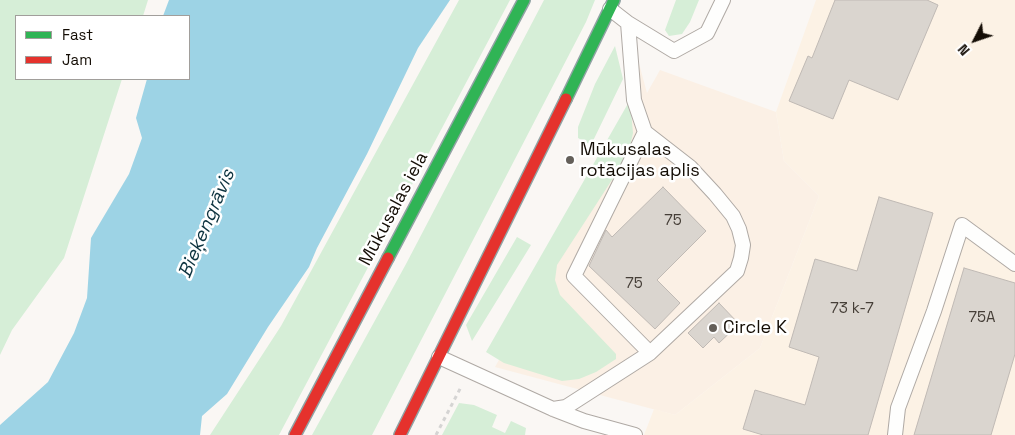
<!DOCTYPE html>
<meta charset="utf-8">
<style>
body{margin:0}
#map{position:relative;width:1015px;height:435px;overflow:hidden;background:#faf7f4;font-family:"Space Grotesk",sans-serif}
canvas{display:block}
.legend{position:absolute;left:15px;top:15px;width:175px;height:65px;box-sizing:border-box;background:#fff;border:1px solid #a19e9b;margin:0;padding:6px 9px;list-style:none;font-size:15px;color:#140d05}
.legend li{display:flex;align-items:center;gap:10px;height:25px}
.legend b{width:25px;border:1px solid #a19e9b}
.north{position:absolute;left:950px;top:15px;width:50px;height:50px;-webkit-text-stroke:4px #fff;paint-order:stroke;rotate:229deg;font-size:14px;font-weight:700;line-height:20px;text-align:center;color:#140d05}
.north::after{content:'';display:block;margin:auto;width:18px;height:22px;background:#140d05;clip-path:polygon(50% 0,100% 100%,50% 72%,0 100%)}
</style>
<div id="map">
<canvas width="1015" height="435"></canvas>
<ul class="legend">
<li><b style="height:6px;background:#30b455"></b>Fast</li>
<li><b style="height:6px;background:#e5322d"></b>Jam</li>
</ul>
<div class="north">N</div>
</div>
<script>
const ctx = document.querySelector('canvas').getContext('2d');
ctx.lineJoin = 'round';
function paint(path, color) {
  ctx.fillStyle = color;
  ctx.fill(path, 'evenodd');
}
function shape(rows) {
  const path = new Path2D();
  for (const r of rows) {
    path.moveTo(r[0], r[1]);
    for (let i = 2; i < r.length; i += 2) path.lineTo(r[i], r[i + 1]);
  }
  return path;
}
function trace(path, color, width, dash) {
  ctx.strokeStyle = color;
  ctx.lineWidth = width;
  ctx.lineCap = dash ? 'butt' : 'round';
  ctx.setLineDash(dash || []);
  ctx.stroke(path);
}
function write(font, color, halo, rows, align = 'center') {
  ctx.font = font + ' "Space Grotesk",sans-serif';
  ctx.lineWidth = 5;
  ctx.setLineDash([]);
  ctx.textBaseline = 'middle';
  ctx.strokeStyle = halo;
  ctx.fillStyle = color;
  for (const [text, x, y, turn = 0] of rows) {
    ctx.save();
    ctx.translate(x, y);
    ctx.rotate((+turn || 0) * Math.PI / 180);
    ctx.textAlign = isNaN(turn) ? turn : align;
    if (halo) ctx.strokeText(text, 0, 0);
    ctx.fillText(text, 0, 0);
    ctx.restore();
  }
}
const commercial = shape([
 [637,56,647,93,660,70,776,112,784,161,819,196,760,348,675,415,495,367,632,121,630,100]
]);
const built = shape([
 [816,0,1015,0,1015,435,644,435,654,409,675,415,760,348,819,196,784,161,776,112]
]);
const green = shape([
 [0,0,148,0,143,16,16,16,16,79,122,79,64,258,12,330,0,355],
 [459,0,510,0,279,435,210,435,281,326],
 [544,0,595,0,586,22,372,435,312,435,406,264],
 [676,0,699,0,690,22,682,34,669,36,665,30],
 [615,46,623,79,591,145,578,138,578,127,595,84],
 [630,100,633,133,628,155,557,265,555,280,560,295,616,354,616,359,596,372,579,379,562,381,504,363,486,352],
 [517,237,531,245,472,341,466,325],
 [459,403,474,405,497,415,492,427,505,433,511,421,526,428,525,435,442,435]
]);
const water = shape([
 [169,0,450,0,418,48,367,154,317,248,309,267,268,327,227,394,202,416,200,435,0,435,0,425,48,382,74,333,87,298,91,238,129,174,142,138,136,118,147,79,189,79,189,16,163,16]
]);
const building = shape([
 [835,0,927,0,938,5,898,100,849,80,833,119,789,101,808,56,812,58,835,0],
 [663,187,706,231,657,280,680,303,655,329,589,266,606,230,612,237,663,187],
 [879,197,933,213,868,435,763,435,743,429,755,390,805,405,819,357,789,347,815,259,857,271,879,197],
 [964,268,1015,283,1015,354,991,435,914,435,964,268],
 [719,303,739,324,719,343,714,337,703,348,688,333,719,303]
]);
const path = shape([
 [436,435,461,387]
]);
const lane = shape([
 [628,23,674,51,707,33,723,0],
 [645,132,574,276,650,353],
 [439,357,553,409,584,421,635,435],
 [553,409,566,407,650,353,737,271,741,258,743,245,739,229,733,216,715,194,690,167,645,132,634,100,628,23,610,9],
 [895,435,898,408,934,311,962,225,1015,264]
]);
const fast = shape([
 [566,99,614,0],
 [388,258,524,0]
]);
const jam = shape([
 [295,435,388,258],
 [400,435,566,99]
]);
const markers = [
 [570,160,5,"#645f59"],
 [713,328,5,"#645f59"]
];
const numberNames = [
 ["75",673,221],
 ["75",634,284],
 ["73 k-7",852,309],
 ["75A",982,318]
];
const poiNames = [
 ["Mūkusalas",580,150],
 ["rotācijas aplis",580,171],
 ["Circle K",723,328]
];
const streetNames = [
 ["Mūkusalas iela",394,209,-62]
];
const waterNames = [
 ["Bieķengrāvis",207,224,-67]
];
paint(commercial, '#fbf0e5');
paint(built, '#fcf2e5');
paint(green, '#d6eed7');
paint(water, '#9dd3e5');
paint(building, '#dad5cf');
trace(building, '#c0bab5', 1);
trace(lane, '#afa9a4', 16);
trace(fast, '#91a3a4', 14);
trace(jam, '#91a3a4', 14);
trace(path, '#d5d4d3', 3, [4, 4]);
trace(lane, '#fefefd', 14);
trace(fast, '#30b455', 11);
trace(jam, '#e5322d', 11);
for (const [x, y, r, color] of markers) {
  const dot = new Path2D();
  dot.arc(x, y, r, 0, 2 * Math.PI);
  ctx.fillStyle = color;
  ctx.fill(dot);
  trace(dot, '#fff', 2);
}
write('15px', '#463f38', null, numberNames);
write('18px', '#140d05', '#fff', poiNames, 'left');
write('18px', '#140d05', '#fff', streetNames);
write('italic 19px', '#0d333f', '#fff', waterNames);
</script>
